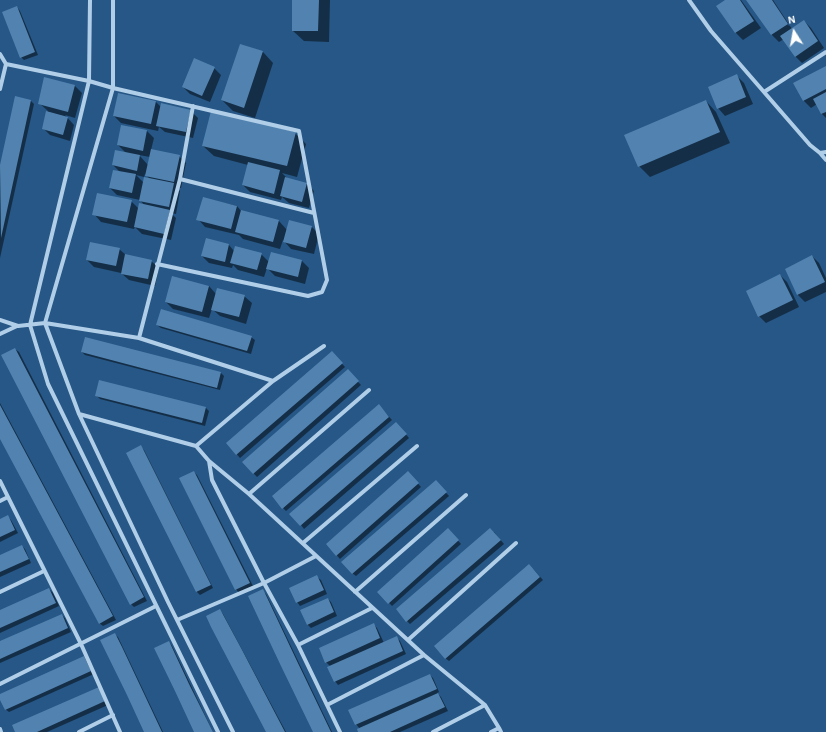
<!DOCTYPE html>
<style>
body{margin:0}
#map{position:relative;width:826px;height:732px;overflow:hidden;background:#265786;font-family:"Alegreya Sans",sans-serif}
canvas{display:block}
.north{position:absolute;left:774px;top:12px;width:40px;height:40px;-webkit-text-stroke:3px #265786;paint-order:stroke;rotate:349deg;font-size:11px;font-weight:700;line-height:16px;text-align:center;color:#fff}
.north::after{content:'';display:block;margin:auto;width:14px;height:18px;background:#fff;clip-path:polygon(50% 0,100% 100%,50% 72%,0 100%)}
</style>
<div id="map">
<canvas width="826" height="732"></canvas>
<div class="north">N</div>
</div>
<script>
const ctx = document.querySelector('canvas').getContext('2d');
ctx.lineJoin = 'round';
function paint(path, color) {
  ctx.fillStyle = color;
  ctx.fill(path, 'evenodd');
}
function shape(rows) {
  const path = new Path2D();
  for (const r of rows) {
    path.moveTo(r[0], r[1]);
    for (let i = 2; i < r.length; i += 2) path.lineTo(r[i], r[i + 1]);
  }
  return path;
}
function trace(path, color, width, dash) {
  ctx.strokeStyle = color;
  ctx.lineWidth = width;
  ctx.lineCap = dash ? 'butt' : 'round';
  ctx.setLineDash(dash || []);
  ctx.stroke(path);
}
const shadow = shape([
 [293,0,330,0,329,42,304,41,293,31],
 [727,0,741,0,761,28,743,40,736,33,718,6],
 [748,0,773,0,792,29,804,21,811,28,824,48,802,63,795,56,784,39,779,42,772,35],
 [17,7,20,11,38,55,24,60,21,57],
 [240,45,263,52,273,63,255,118,233,111,222,100],
 [826,67,826,118,822,114,817,104,811,108,803,100],
 [214,68,221,75,210,102,190,94,183,87],
 [737,76,744,83,753,104,725,116,718,108],
 [74,85,82,93,75,118,65,115,74,125,70,141,50,135,43,128,48,111,39,103],
 [118,94,156,102,161,107,191,111,198,118,193,138,165,132,159,127,158,131,121,123,114,116],
 [16,98,31,101,34,104,0,258,0,170],
 [706,101,716,112,730,143,650,177,639,166],
 [147,131,154,138,151,150,179,156,186,163,181,188,176,187,180,191,176,214,171,213,176,218,171,240,142,234,135,227,134,229,101,222,94,214,131,201,139,209,145,206,140,200,117,195,110,188,120,172,113,165,126,153,118,145],
 [139,155,150,157,148,165],
 [145,174,150,179,144,183,136,175,144,177],
 [295,133,306,144,297,177,282,173,287,178,307,184,314,191,309,208,289,203,282,197,281,200,250,192,243,185,248,165,214,156,203,146],
 [203,198,237,206,242,212,279,221,287,230,312,227,319,234,314,254,291,249,283,240,280,249,243,239,239,235,205,227,198,219],
 [207,239,229,245,234,251,261,254,269,262,272,253,302,261,309,268,305,284,275,276,267,268,264,277,238,270,233,265,232,268,209,263,202,256],
 [119,249,126,255,151,261,159,268,155,286,129,280,121,273,94,267,87,260],
 [812,256,819,263,826,278,826,292,805,302,798,295,786,269],
 [780,275,787,282,799,307,766,323,759,316],
 [209,286,216,294,244,296,252,303,246,324,220,316,212,309,209,318,173,309,166,302],
 [157,325,251,337,255,340,251,354,161,328],
 [86,338,221,373,224,376,220,390,85,355,82,352],
 [15,349,19,352,147,601,134,607,131,604],
 [335,356,345,367,240,458,227,443],
 [348,371,361,385,257,477,243,462],
 [96,395,206,408,209,411,205,426,100,399],
 [0,403,116,620,103,626,99,623,0,437],
 [382,409,392,420,286,511,283,508],
 [399,426,409,438,304,529,301,525],
 [141,447,144,450,213,588,200,595,197,592,128,453],
 [194,472,197,475,253,586,239,593,236,589],
 [408,472,421,487,340,559,327,544],
 [439,485,449,496,356,576,352,573],
 [8,517,11,520,18,533,0,542,0,520],
 [448,529,461,544,392,606,379,592],
 [494,532,504,544,410,624,407,621],
 [22,546,25,549,31,563,0,577,0,556],
 [533,569,543,580,449,661,445,658],
 [317,577,321,580,327,594,300,606,297,602],
 [49,589,53,593,59,606,0,633,0,611],
 [262,591,266,594,332,732,314,732],
 [328,599,331,602,337,616,311,628,307,624],
 [220,610,223,614,286,732,267,732],
 [62,615,65,618,71,632,0,663,0,642],
 [373,624,377,628,384,643,396,637,400,641,406,654,338,685,335,681,331,667,326,662],
 [114,634,118,637,163,732,145,732],
 [169,642,172,646,213,732,195,732],
 [84,657,88,661,94,674,9,712,5,709,0,695],
 [430,675,433,678,439,692,437,693,441,697,448,711,400,732,359,732,360,729,356,724],
 [102,691,108,705,47,732,16,732]
]);
const building = shape([
 [292,0,319,0,318,31,292,31],
 [725,0,740,0,754,21,735,33,716,6],
 [746,0,772,0,788,24,771,35],
 [17,6,35,52,20,58,2,12],
 [804,20,818,41,795,57,780,36],
 [240,44,263,51,244,108,221,100],
 [194,58,215,67,202,96,182,87],
 [826,66,826,89,803,101,793,83],
 [737,74,746,97,717,109,708,87],
 [44,77,75,85,68,112,38,104],
 [826,92,826,112,821,114,813,99],
 [118,93,156,101,151,124,113,116],
 [15,96,31,100,1,238,0,165],
 [706,100,720,132,638,167,624,135],
 [161,103,191,110,186,132,156,126],
 [46,111,68,117,63,135,42,129],
 [211,111,296,132,287,166,202,146],
 [121,125,147,130,143,151,117,145],
 [151,149,180,155,174,182,145,176],
 [115,150,140,155,137,171,112,165],
 [248,162,280,170,274,194,242,185],
 [113,170,136,174,132,193,109,188],
 [144,177,174,183,169,207,139,201],
 [285,177,307,183,302,202,280,196],
 [97,193,132,200,127,222,92,215],
 [203,197,237,206,231,229,196,220],
 [139,203,170,210,164,234,134,227],
 [241,210,279,220,273,242,235,232],
 [289,220,312,226,306,248,283,242],
 [206,238,229,244,225,262,201,256],
 [90,242,120,248,116,266,86,260],
 [235,246,262,253,257,270,230,263],
 [271,252,302,260,298,277,266,269],
 [125,254,152,260,148,279,121,274],
 [812,255,825,282,797,295,785,269],
 [780,274,793,300,758,317,746,291],
 [172,276,209,286,202,312,165,302],
 [217,288,245,295,239,317,211,310],
 [161,309,252,336,247,351,156,325],
 [85,337,221,372,217,388,81,352],
 [15,348,144,597,130,605,1,355],
 [332,351,343,363,236,455,226,443],
 [348,369,359,381,253,474,242,462],
 [99,380,206,407,202,423,95,396],
 [379,404,389,417,282,509,272,496],
 [0,405,113,616,99,624,0,439],
 [396,422,407,434,300,526,289,514],
 [141,445,211,585,196,592,126,453],
 [194,471,250,583,235,590,179,478],
 [408,471,419,483,336,556,326,544],
 [436,480,447,492,352,574,341,562],
 [8,515,15,530,0,537,0,519],
 [448,528,459,540,388,604,377,592],
 [490,528,501,540,406,622,396,609],
 [22,545,29,559,0,572,0,555],
 [529,564,540,577,445,659,434,646],
 [317,575,324,590,296,603,289,588],
 [49,588,56,603,0,628,0,610],
 [263,589,296,659,331,732,313,732,281,666,248,596],
 [328,598,334,612,307,625,300,610],
 [220,609,241,648,285,732,266,732,211,627,206,616],
 [62,614,68,628,0,659,0,641],
 [374,623,380,638,325,663,319,648],
 [115,633,122,647,162,732,144,732,127,695,100,640],
 [397,636,403,651,334,682,327,667],
 [169,641,189,684,213,732,194,732,175,691,154,648],
 [84,656,91,671,5,710,0,700,0,694],
 [430,674,437,689,355,725,348,710],
 [99,687,105,701,37,732,15,732,12,725],
 [438,693,445,707,390,732,358,732,357,729]
]);
const minor = shape([
 [90,0,89,81,30,325,48,384,218,732],
 [113,0,113,88,45,323,139,338,273,381],
 [689,0,711,31,810,145,820,153,826,152],
 [0,54,6,64,0,89],
 [6,64,89,81,113,88,299,131,327,280,322,292,308,296,157,264],
 [764,92,826,52],
 [820,153,826,160],
 [180,179,314,213],
 [0,320,18,326,45,323,79,414,168,602,233,732],
 [0,334,17,326],
 [139,338,180,179,193,106],
 [79,414,196,446,209,461,249,494,424,655,485,705,499,728],
 [196,446,273,381,324,346],
 [209,461,212,480,264,583,298,645,340,732],
 [0,481,81,644,120,732],
 [249,494,369,390],
 [0,501,8,497],
 [303,543,417,446],
 [0,592,44,571],
 [355,592,466,495],
 [177,620,264,583,316,556],
 [408,640,516,543],
 [298,645,372,608],
 [0,684,156,606],
 [327,705,424,655],
 [0,729,1,732],
 [79,732,113,715],
 [433,732,485,705],
 [491,732,499,728,501,732]
]);
paint(shadow, '#0007');
paint(building, '#5283b0');
trace(minor, '#b1cee8', 4);
</script>
